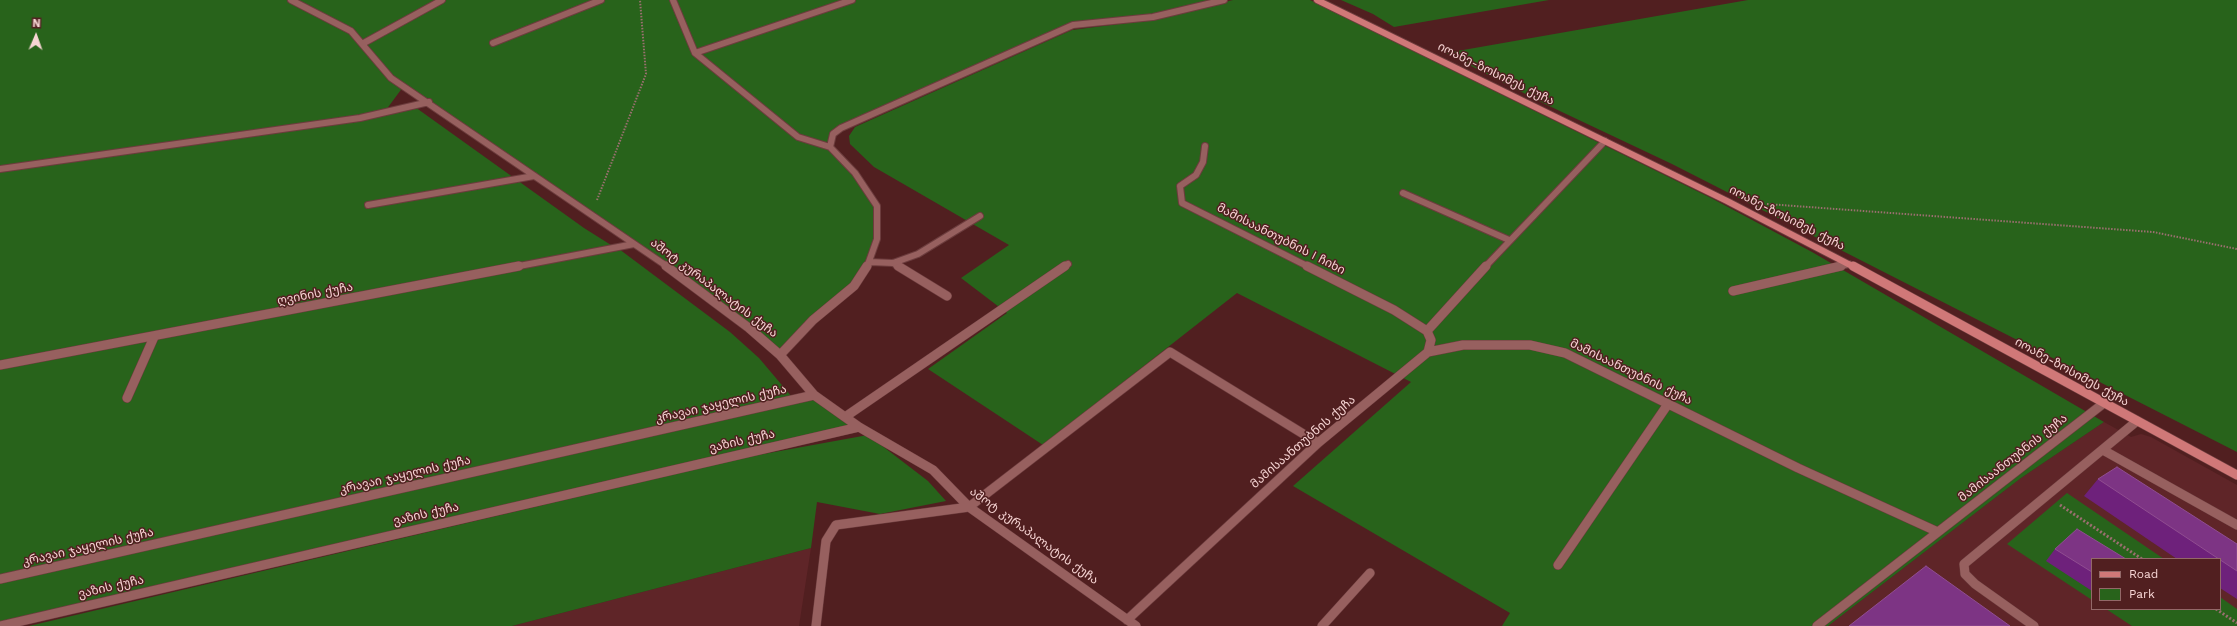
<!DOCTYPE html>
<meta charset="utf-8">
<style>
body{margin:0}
#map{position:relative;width:2237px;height:626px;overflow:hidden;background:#511f20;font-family:"Work Sans",sans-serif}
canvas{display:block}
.legend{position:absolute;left:2091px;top:558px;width:130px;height:52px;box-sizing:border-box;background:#511f20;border:1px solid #936868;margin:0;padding:5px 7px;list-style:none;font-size:12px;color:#f7d5d4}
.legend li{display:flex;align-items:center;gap:8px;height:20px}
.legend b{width:20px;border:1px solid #936868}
.north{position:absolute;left:16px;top:16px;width:40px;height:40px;-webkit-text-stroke:3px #511f20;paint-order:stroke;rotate:2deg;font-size:11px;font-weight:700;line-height:16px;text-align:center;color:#f7d5d4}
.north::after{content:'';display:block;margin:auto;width:14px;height:18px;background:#f7d5d4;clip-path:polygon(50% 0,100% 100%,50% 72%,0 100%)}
</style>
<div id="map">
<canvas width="2237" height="626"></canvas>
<ul class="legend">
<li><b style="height:5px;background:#d07878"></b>Road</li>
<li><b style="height:11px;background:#28631b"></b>Park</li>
</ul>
<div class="north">N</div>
</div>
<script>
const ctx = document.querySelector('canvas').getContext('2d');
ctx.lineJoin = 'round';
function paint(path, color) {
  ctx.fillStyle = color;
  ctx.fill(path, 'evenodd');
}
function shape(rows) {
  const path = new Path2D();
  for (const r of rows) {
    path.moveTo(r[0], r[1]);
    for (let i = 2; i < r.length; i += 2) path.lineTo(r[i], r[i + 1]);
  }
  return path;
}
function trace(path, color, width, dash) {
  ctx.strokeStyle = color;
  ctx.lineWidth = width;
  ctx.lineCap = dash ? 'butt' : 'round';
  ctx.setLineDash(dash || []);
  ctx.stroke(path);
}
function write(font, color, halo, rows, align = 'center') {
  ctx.font = font + ' "Work Sans","Noto Sans Georgian",sans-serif';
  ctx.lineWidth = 3;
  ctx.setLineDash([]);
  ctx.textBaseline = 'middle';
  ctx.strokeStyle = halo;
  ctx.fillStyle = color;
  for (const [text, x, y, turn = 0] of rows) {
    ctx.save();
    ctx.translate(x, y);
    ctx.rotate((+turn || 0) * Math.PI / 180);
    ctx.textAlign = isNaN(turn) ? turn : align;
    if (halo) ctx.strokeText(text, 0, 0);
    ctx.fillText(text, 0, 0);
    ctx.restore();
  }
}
const built = shape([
 [2104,422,2131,437,2141,434,2151,437,2237,485,2237,626,1828,626,2021,478],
 [2092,559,2220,559,2220,609,2092,609],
 [811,548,799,626,512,626]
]);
const green = shape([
 [0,0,1224,0,1153,17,1073,25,833,134,830,147,877,206,877,239,854,286,780,355,661,262,403,87,386,110,360,118,0,169],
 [1233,0,1310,0,1713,199,1812,252,2104,422,2021,478,1828,626,1502,626,1510,613,1293,486,1411,382,1237,293,1043,445,928,369,1007,313,961,278,1009,245,874,167,850,144,849,136,855,127,1072,30,1142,21],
 [1341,0,1549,0,1394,27,1373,14],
 [1748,0,2237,0,2237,452,1672,164,1545,104,1446,53],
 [415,107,584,228,611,245,264,313,0,361,0,172,271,134,347,122],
 [619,249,730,332,759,358,792,397,0,575,0,367],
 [814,395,859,427,0,626,0,579],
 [868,435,928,481,946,501,880,514,817,502,811,548,512,626,29,626,747,457],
 [2067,493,2164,559,2092,559,2092,600,2007,544],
 [2220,597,2237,609,2237,626,2132,626,2106,609,2220,609]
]);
const pathFar1 = shape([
 [597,200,646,74,640,0],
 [1767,204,2153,232,2237,249]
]);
const path = shape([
 [2060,505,2142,559],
 [2216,609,2237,623]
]);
const laneFar1 = shape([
 [368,205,534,176],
 [893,263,900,267]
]);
const lane = shape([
 [898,266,947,296],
 [127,398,154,337],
 [2103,450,2237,525],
 [2034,626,1975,584,1965,574,1964,564,2137,421]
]);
const streetFar1 = shape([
 [291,0,351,31,391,78,668,267],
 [673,0,695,53,798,137,830,147],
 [493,43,601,0],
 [362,44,442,0],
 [695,53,852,0],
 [1205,146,1203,162,1196,175,1180,186,1182,203,1309,267],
 [0,169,360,118,429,102],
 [1403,193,1509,240],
 [870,262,893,263,918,254,980,216],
 [514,267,634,244],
 [867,267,877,239,877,206,855,173,830,147,833,134,841,128,1073,25,1153,17,1224,0],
 [1064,267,1068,264],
 [1485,267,1605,141],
 [1836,267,1849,264]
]);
const street = shape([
 [666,266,749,328,780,355,814,395,859,427,933,470,969,507,1136,626],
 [1307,266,1394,310,1427,331],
 [1733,291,1841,266],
 [1428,352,1431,340,1427,331,1486,266],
 [780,355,813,320,854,286,867,266],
 [0,365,519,266],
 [845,417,1065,266],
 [969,507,1170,352,1318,443],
 [1558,565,1668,404],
 [0,579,814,395],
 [1127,620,1318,443,1428,352,1463,345,1530,345,1565,353,1798,468,1938,532],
 [0,626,859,427],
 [816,626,826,541,836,525,969,507],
 [1322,626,1370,573],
 [1817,626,2104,403]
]);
const secondaryFar1 = shape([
 [1317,0,1727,201,1854,267]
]);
const secondary = shape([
 [1853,266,2237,475]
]);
const wall = shape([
 [2098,479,2237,544,2237,599,2220,588,2220,559,2177,559,2084,496],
 [2055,549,2092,559,2092,591,2046,561]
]);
const building = shape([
 [2117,467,2237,544,2237,571,2098,479,2117,467],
 [2077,529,2126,559,2092,559,2092,572,2055,549,2077,529],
 [1926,566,2010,626,1849,626,1926,566]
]);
const streetNames = [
 ["იოანე-ზოსიმეს ქუჩა",1496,74,26],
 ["იოანე-ზოსიმეს ქუჩა",1787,218,27],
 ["მამისაანთუბნის I ჩიხი",1281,239,27],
 ["აშოტ კურაპალატის ქუჩა",714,288,37],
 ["ღვინის ქუჩა",315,294,-11],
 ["მამისაანთუბნის ქუჩა",1631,372,26],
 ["იოანე-ზოსიმეს ქუჩა",2072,372,29],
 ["კრავაი ჯაყელის ქუჩა",721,404,-13],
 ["ვაზის ქუჩა",742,441,-13],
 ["მამისაანთუბნის ქუჩა",1303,442,-41],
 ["მამისაანთუბნის ქუჩა",2013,458,-38],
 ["კრავაი ჯაყელის ქუჩა",405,475,-13],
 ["ვაზის ქუჩა",426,514,-13],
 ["აშოტ კურაპალატის ქუჩა",1034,536,36],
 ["კრავაი ჯაყელის ქუჩა",88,547,-13],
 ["ვაზის ქუჩა",111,587,-13]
];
paint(built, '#5f2528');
paint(green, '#28631b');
trace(laneFar1, '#6c3c3d', 8);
trace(lane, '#6c3c3d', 10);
trace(streetFar1, '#6c3c3d', 8);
trace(street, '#6c3c3d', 10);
trace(secondaryFar1, '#6c3c3d', 8);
trace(secondary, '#6c3c3d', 10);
trace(pathFar1, '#9a6f6f', 2, [1.5, 1.5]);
trace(path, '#9a6f6f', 3, [2, 2]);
trace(laneFar1, '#97605f', 6);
trace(lane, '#97605f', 9);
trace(streetFar1, '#97605f', 6);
trace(street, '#97605f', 9);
trace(secondaryFar1, '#d07878', 6);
trace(secondary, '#d07878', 9);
paint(wall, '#6e217b');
paint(building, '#7d3484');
trace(building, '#904d91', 1);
write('12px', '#f7d5d4', '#511f20', streetNames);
</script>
